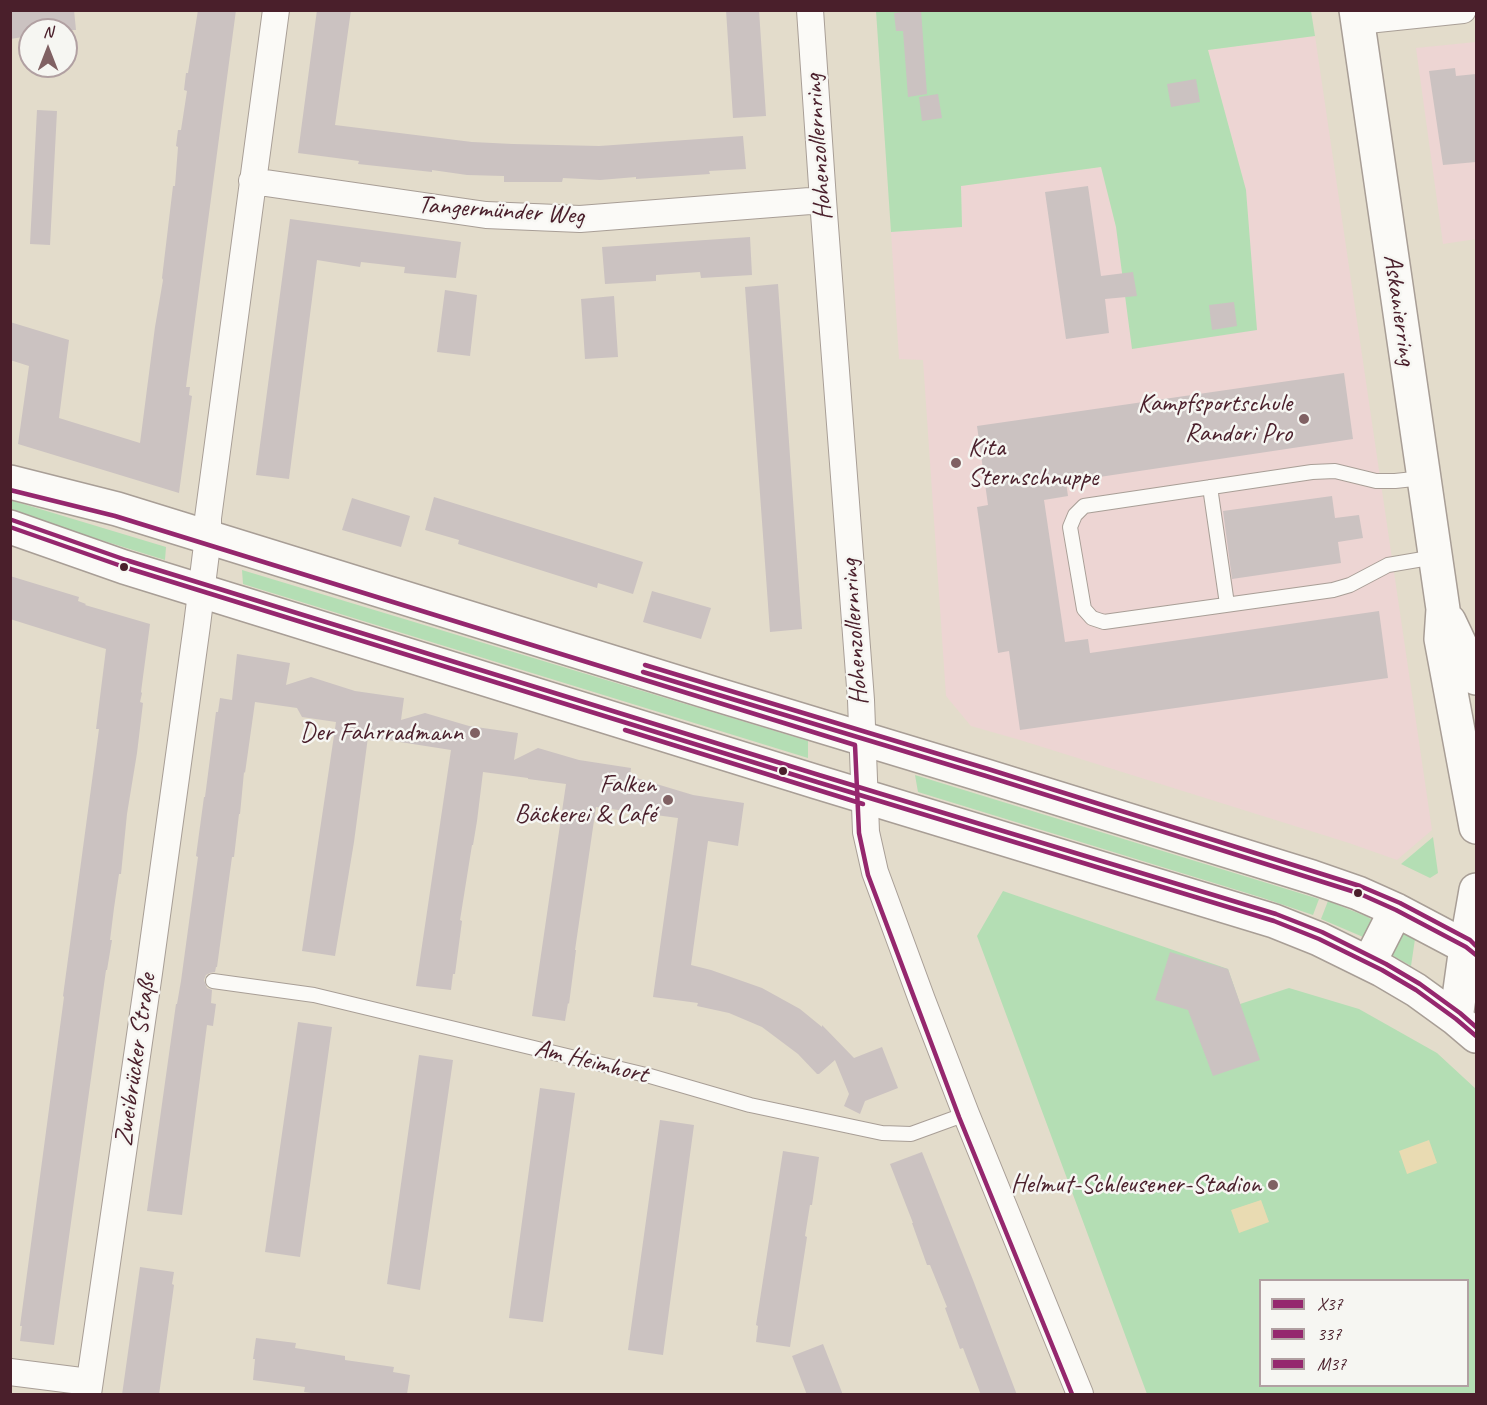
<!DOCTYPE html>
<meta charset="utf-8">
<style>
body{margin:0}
#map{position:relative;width:1487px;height:1405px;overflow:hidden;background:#e3dccb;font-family:Caveat,sans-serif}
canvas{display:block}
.frame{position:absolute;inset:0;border:12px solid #4a1f2b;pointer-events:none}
.legend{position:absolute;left:1259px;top:1279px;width:210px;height:108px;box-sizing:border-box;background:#f6f6f2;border:2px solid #b1a0a2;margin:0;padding:8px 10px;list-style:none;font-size:18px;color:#4a1f2b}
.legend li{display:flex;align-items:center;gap:12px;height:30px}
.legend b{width:30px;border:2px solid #b1a0a2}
.north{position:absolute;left:18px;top:18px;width:60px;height:60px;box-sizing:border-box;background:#f6f6f2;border:2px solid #b1a0a2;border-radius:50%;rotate:0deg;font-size:16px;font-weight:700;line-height:24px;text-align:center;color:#4a1f2b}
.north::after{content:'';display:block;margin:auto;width:21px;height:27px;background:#806163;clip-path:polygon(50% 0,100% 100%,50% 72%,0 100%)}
</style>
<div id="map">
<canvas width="1487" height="1405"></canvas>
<div class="frame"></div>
<ul class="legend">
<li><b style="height:8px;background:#95276e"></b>X37</li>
<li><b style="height:8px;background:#95276e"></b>337</li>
<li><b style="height:8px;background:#95276e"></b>M37</li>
</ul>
<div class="north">N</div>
</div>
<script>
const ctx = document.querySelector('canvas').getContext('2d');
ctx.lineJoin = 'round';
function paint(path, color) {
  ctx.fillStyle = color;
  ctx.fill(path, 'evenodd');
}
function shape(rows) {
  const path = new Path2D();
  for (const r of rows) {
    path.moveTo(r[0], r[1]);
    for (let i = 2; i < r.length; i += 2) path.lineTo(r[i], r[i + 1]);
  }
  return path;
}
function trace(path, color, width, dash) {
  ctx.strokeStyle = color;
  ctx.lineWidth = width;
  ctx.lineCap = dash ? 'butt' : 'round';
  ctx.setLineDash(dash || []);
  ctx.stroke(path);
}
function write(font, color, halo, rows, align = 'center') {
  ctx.font = font + ' Caveat,sans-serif';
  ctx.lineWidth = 5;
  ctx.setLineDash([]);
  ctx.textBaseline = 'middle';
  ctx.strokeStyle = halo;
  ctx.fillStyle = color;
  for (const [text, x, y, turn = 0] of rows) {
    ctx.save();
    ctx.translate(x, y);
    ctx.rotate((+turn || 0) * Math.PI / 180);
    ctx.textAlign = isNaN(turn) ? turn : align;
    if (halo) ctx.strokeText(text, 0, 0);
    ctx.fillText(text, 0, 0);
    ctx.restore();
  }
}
const built = shape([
 [1315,36,1432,830,1397,860,1349,843,1020,740,971,726,946,696,923,360,899,359,891,232,962,227,961,186,1102,167,1116,227,1246,190,1208,50],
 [1476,42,1476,239,1443,244,1416,48]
]);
const green = shape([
 [876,11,1311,11,1315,36,1208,50,1246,190,1257,330,1132,349,1116,227,1101,167,961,186,962,227,891,232],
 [10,500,166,547,165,560,11,512],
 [242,570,808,741,808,758,243,584],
 [915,775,1319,899,1313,915,1263,898,918,792],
 [1433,837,1438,873,1430,878,1401,864],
 [1003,891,1228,969,1240,1004,1289,988,1359,1009,1437,1053,1476,1089,1476,1394,1147,1394,977,936],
 [1260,1280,1468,1280,1468,1386,1260,1386],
 [1328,901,1368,917,1373,921,1366,937,1363,937,1321,919],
 [1402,931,1415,939,1411,966,1390,954]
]);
const sand = shape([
 [1429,1140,1437,1163,1407,1174,1399,1151],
 [1261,1200,1269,1222,1239,1233,1231,1210]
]);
const building = shape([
 [10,10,74,10,76,30,30,30,30,36,10,39],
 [198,10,236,10,186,387,190,387,189,395,192,396,179,493,18,444,29,366,10,360,10,322,69,340,59,418,140,443,155,327,163,280,162,278,173,186,175,186,178,147,176,146,178,130,181,130,187,91,184,90,186,73,188,73],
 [317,10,351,10,335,125,472,142,513,144,599,146,743,136,746,169,709,171,710,174,636,179,636,177,600,180,563,178,562,182,504,182,504,176,467,175,432,170,432,172,358,164,359,161,298,153],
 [726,10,759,10,766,116,733,118],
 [902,10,921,10,927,94,908,97,903,31,896,31,894,13,902,12],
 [1455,68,1456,76,1476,74,1476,162,1443,165,1429,71],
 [1196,79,1200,102,1171,107,1167,84],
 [938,94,942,118,922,121,919,97],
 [37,110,57,111,50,245,30,244],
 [1088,186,1101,276,1133,272,1137,296,1105,299,1109,333,1066,339,1045,192],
 [290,219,461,242,456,278,404,273,405,267,361,262,360,267,317,260,289,479,256,475],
 [750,237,752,275,701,278,700,272,656,275,656,281,605,284,602,247],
 [778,284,802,629,770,632,745,287],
 [445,290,477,295,470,356,437,352],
 [614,296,618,357,585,359,581,299],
 [1234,302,1237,326,1212,330,1209,305],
 [1344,373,1353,439,1066,482,1068,496,1044,500,1065,642,1088,639,1090,653,1379,611,1388,678,1020,730,1009,651,998,653,977,507,988,505,977,426],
 [1332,496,1335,518,1359,515,1363,538,1338,542,1341,563,1232,579,1223,511],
 [434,497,643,562,633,594,598,583,597,588,458,544,459,540,425,530],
 [352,498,410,516,401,547,342,530],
 [10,576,79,597,78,601,86,604,85,605,150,624,141,692,142,693,140,702,143,703,137,753,127,814,121,874,119,874,114,908,110,940,112,940,107,970,106,970,54,1345,20,1341,22,1326,20,1326,64,997,63,996,99,729,96,729,106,649,10,619],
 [652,591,711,608,701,639,643,622],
 [237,654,290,663,286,685,311,677,355,691,404,698,401,720,425,713,469,726,518,733,514,760,538,748,579,760,631,768,630,776,693,795,744,803,738,846,708,841,691,965,711,970,762,988,800,1009,822,1027,822,1025,854,1058,882,1047,898,1088,865,1101,860,1114,844,1106,849,1094,835,1060,819,1074,817,1074,798,1054,762,1027,729,1013,697,1006,698,1003,653,997,678,818,596,807,575,950,576,950,569,1004,568,1003,565,1021,532,1016,566,784,528,779,528,778,483,772,477,821,473,845,472,845,460,920,462,921,455,974,453,974,451,990,416,986,451,750,368,737,354,842,335,956,302,951,336,722,302,717,297,708,255,702,245,773,244,772,240,814,239,814,234,857,232,857,217,967,216,967,215,972,210,973,206,975,204,980,207,988,212,990,211,1003,216,1004,213,1026,207,1025,182,1215,147,1211,176,1004,177,1004,181,981,196,871,198,857,196,856,204,797,205,797,216,712,218,712,220,698,232,700],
 [1170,952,1228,969,1260,1060,1213,1076,1188,1010,1155,1000],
 [298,1022,332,1027,300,1257,265,1252],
 [419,1055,453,1060,420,1290,387,1284],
 [540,1088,575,1093,543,1322,509,1318],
 [660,1120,694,1125,663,1355,628,1350],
 [783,1151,819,1157,812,1205,810,1205,805,1236,807,1237,790,1347,756,1342,758,1326,756,1325],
 [922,1152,973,1280,1017,1395,981,1395,963,1348,960,1349,945,1308,947,1307,930,1265,927,1265,912,1223,913,1223,890,1164],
 [140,1267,174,1272,172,1284,174,1285,159,1395,122,1395],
 [256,1338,296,1343,295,1348,345,1356,345,1360,394,1367,393,1372,410,1375,407,1394,325,1395,304,1392,305,1387,253,1380,255,1359,253,1359],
 [823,1344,843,1395,807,1395,792,1356]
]);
const service = shape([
 [1423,478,1395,481,1376,481,1335,471,1312,472,1084,506,1075,515,1070,527,1084,609,1092,618,1104,622,1333,590,1350,585,1388,565,1435,557],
 [1210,487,1227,604],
 [213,981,314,995,650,1076,750,1105,882,1133,911,1134,966,1114]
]);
const minor = shape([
 [810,10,823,200,861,700,866,832,875,872,922,1000,966,1114,1080,1394],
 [1358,21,1463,10],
 [252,181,486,215,580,219,823,200],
 [10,1372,89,1382],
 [88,1394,149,973,197,625,208,537,208,518,276,10]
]);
const secondary = shape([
 [1356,10,1443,609,1441,639,1476,827],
 [10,482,117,509,715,694,986,776,1312,877,1358,893,1396,910,1466,947,1476,955],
 [10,527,124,567,817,782,1274,921,1319,939,1382,970,1416,990,1456,1019,1476,1036],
 [1449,621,1476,678],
 [1369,963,1396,910],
 [1456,1019,1466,947,1476,890]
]);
const bus1 = shape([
 [10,527,124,567,817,782,1274,921,1319,939,1382,970,1416,990,1456,1019,1476,1036],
 [643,672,986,776,1358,893,1396,910,1466,947,1476,955]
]);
const bus2 = shape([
 [10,490,115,516,855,745,859,833,868,875,959,1117,1072,1394],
 [625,730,863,804]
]);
const bus3 = shape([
 [12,520,126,560,819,775,1276,914,1322,932,1386,964,1420,984,1460,1013,1476,1027],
 [645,665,988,769,1360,886,1400,903,1470,940,1476,946]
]);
const markers = [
 [1304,419,6,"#806163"],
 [956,463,6,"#806163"],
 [124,567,5,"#4a1f2b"],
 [475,733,6,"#806163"],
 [783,771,5,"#4a1f2b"],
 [668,800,6,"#806163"],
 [1358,893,5,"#4a1f2b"],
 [1273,1185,6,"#806163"]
];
const streetNames = [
 ["Hohenzollernring",819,147,-94],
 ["Tangermünder Weg",501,211,4],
 ["Askanierring",1399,310,82],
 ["Hohenzollernring",855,632,-94],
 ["Zweibrücker Straße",136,1060,-82],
 ["Am Heimhort",591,1062,14]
];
const poiNames = [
 ["Kampfsportschule",1292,404],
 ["Randori Pro",1292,434],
 ["Kita",968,448,"left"],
 ["Sternschnuppe",968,478,"left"],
 ["Der Fahrradmann",463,733],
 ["Falken",656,785],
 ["Bäckerei & Café",656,815],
 ["Helmut-Schleusener-Stadion",1261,1185]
];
paint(built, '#edd5d3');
paint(green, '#b4deb4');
paint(sand, '#e9dbb2');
paint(building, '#cbc2c1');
trace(service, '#a89e96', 16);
trace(minor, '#a89e96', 28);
trace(secondary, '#a89e96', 36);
trace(service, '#fbfaf7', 14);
trace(minor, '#fbfaf7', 26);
trace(secondary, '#fbfaf7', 33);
trace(bus1, '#95276e', 4.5);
trace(bus2, '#95276e', 4.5);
trace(bus3, '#95276e', 4.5);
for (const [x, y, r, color] of markers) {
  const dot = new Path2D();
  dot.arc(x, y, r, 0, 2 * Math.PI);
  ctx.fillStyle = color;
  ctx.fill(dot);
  trace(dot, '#f6f6f2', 2);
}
write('26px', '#4a1f2b', '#f6f6f2', streetNames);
write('26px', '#4a1f2b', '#f6f6f2', poiNames, 'right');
</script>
